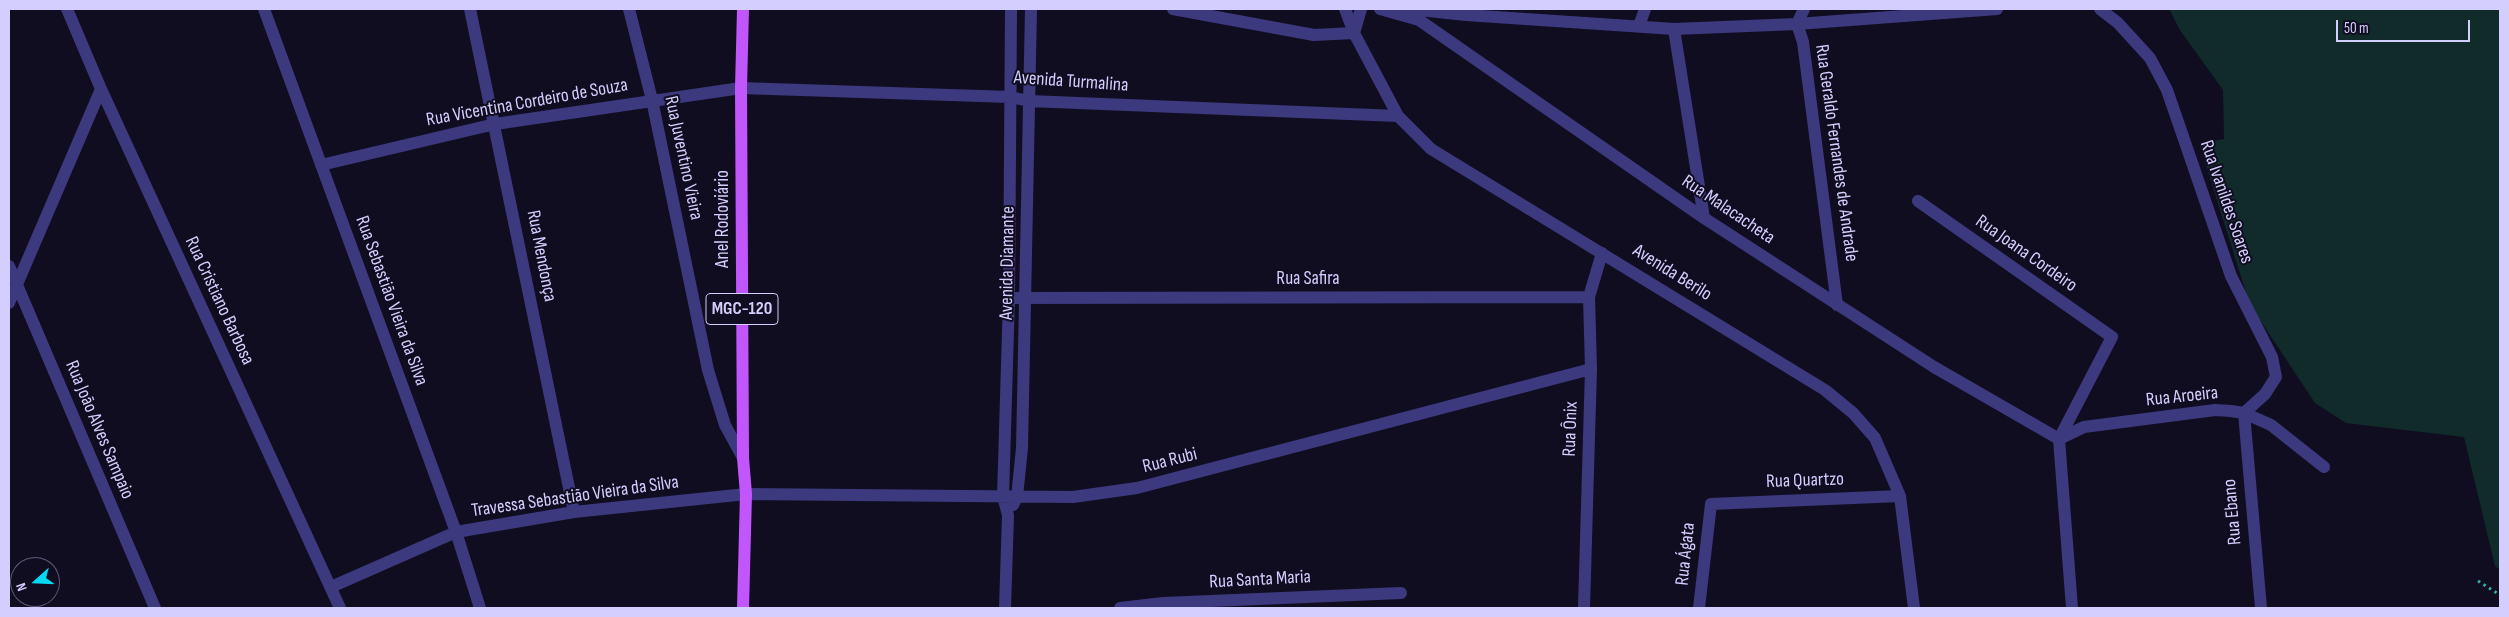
<!DOCTYPE html>
<meta charset="utf-8">
<style>
body{margin:0}
#map{position:relative;width:2509px;height:617px;overflow:hidden;background:#110d21;font-family:"Sofia Sans Condensed",sans-serif}
canvas{display:block}
.frame{position:absolute;inset:0;border:10px solid #d4cefe;pointer-events:none}
.north{position:absolute;left:10px;top:557px;width:50px;height:50px;box-sizing:border-box;background:#110d21;border:1px solid #5f5a79;border-radius:50%;rotate:250deg;font-size:14px;font-weight:700;line-height:20px;text-align:center;color:#d4cefe}
.north::after{content:'';display:block;margin:auto;width:18px;height:22px;background:#03d8f5;clip-path:polygon(50% 0,100% 100%,50% 72%,0 100%)}
.scale{position:absolute;left:2336px;top:20px;width:134px;height:22px;box-sizing:border-box;border:2px solid #d4cefe;border-top:0;padding-left:6px;font-size:15px;line-height:18px;white-space:nowrap;color:#d4cefe;-webkit-text-stroke:4px #110d21;paint-order:stroke}
</style>
<div id="map">
<canvas width="2509" height="617"></canvas>
<div class="frame"></div>
<div class="north">N</div>
<div class="scale">50 m</div>
</div>
<script>
const ctx = document.querySelector('canvas').getContext('2d');
ctx.lineJoin = 'round';
function paint(path, color) {
  ctx.fillStyle = color;
  ctx.fill(path, 'evenodd');
}
function shape(rows) {
  const path = new Path2D();
  for (const r of rows) {
    path.moveTo(r[0], r[1]);
    for (let i = 2; i < r.length; i += 2) path.lineTo(r[i], r[i + 1]);
  }
  return path;
}
function trace(path, color, width, dash) {
  ctx.strokeStyle = color;
  ctx.lineWidth = width;
  ctx.lineCap = dash ? 'butt' : 'round';
  ctx.setLineDash(dash || []);
  ctx.stroke(path);
}
function write(font, color, halo, rows, align = 'center') {
  ctx.font = font + ' "Sofia Sans Condensed",sans-serif';
  ctx.lineWidth = 4;
  ctx.setLineDash([]);
  ctx.textBaseline = 'middle';
  ctx.strokeStyle = halo;
  ctx.fillStyle = color;
  for (const [text, x, y, turn = 0] of rows) {
    ctx.save();
    ctx.translate(x, y);
    ctx.rotate((+turn || 0) * Math.PI / 180);
    ctx.textAlign = isNaN(turn) ? turn : align;
    if (halo) ctx.strokeText(text, 0, 0);
    ctx.fillText(text, 0, 0);
    ctx.restore();
  }
}
const green = shape([
 [2169,9,2500,9,2500,570,2495,566,2464,437,2346,423,2315,403,2250,305,2199,143,2224,139,2223,90,2180,30]
]);
const path = shape([
 [2478,581,2500,595]
]);
const minor = shape([
 [67,9,101,89,340,608],
 [264,9,456,532,480,608],
 [470,9,574,512],
 [1173,9,1314,35,1354,33,1361,9],
 [1345,9,1354,33,1398,116,1431,149,1825,390,1853,413,1875,438,1900,496,1914,608],
 [1380,9,1419,20,1704,218,1934,367,2059,439],
 [1410,9,1466,15,1674,29,1797,24,1997,9],
 [1804,9,1797,24,1803,42,1837,305],
 [2100,9,2118,23,2150,58,2167,90,2231,276,2272,357,2276,377,2265,394,2244,413,2261,608],
 [1639,26,1645,9],
 [1674,29,1704,218],
 [321,165,495,124,741,88,1010,97,1029,101,1398,116],
 [1918,201,2112,337,2059,439,2072,608],
 [9,266,155,608],
 [1009,298,1589,297],
 [9,303,101,89],
 [2059,439,2084,427,2215,410,2231,411,2244,413,2271,425,2324,467],
 [1013,505,1017,497,1022,448,1031,9],
 [331,587,456,532,574,512,746,494,1073,497,1137,488,1591,369],
 [1005,608,1008,515,1003,497,1009,298,1011,9],
 [1120,608,1163,603,1401,593],
 [1584,608,1591,369,1589,297,1602,253],
 [1699,608,1711,504,1900,496]
]);
const tertiary = shape([
 [629,9,652,100,708,370,725,425,743,458]
]);
const primary = shape([
 [743,9,741,88,743,458,746,494,743,608]
]);
const shields = [
 [742,309,72]
];
const shieldNames = [
 ["MGC-120",742,309]
];
const streetNames = [
 ["Avenida Turmalina",1071,82,4],
 ["Rua Vicentina Cordeiro de Souza",527,103,-10],
 ["Rua Geraldo Fernandes de Andrade",1836,153,82],
 ["Rua Juventino Vieira",683,158,78],
 ["Rua Ivanildes Soares",2226,202,71],
 ["Rua Malacacheta",1728,210,34],
 ["Anel Rodoviário",723,219,-90],
 ["Rua Joana Cordeiro",2026,254,35],
 ["Rua Mendonça",541,256,79],
 ["Avenida Diamante",1008,263,-89],
 ["Avenida Berilo",1672,273,32],
 ["Rua Safira",1308,279],
 ["Rua Cristiano Barbosa",219,301,65],
 ["Rua Sebastião Vieira da Silva",391,301,70],
 ["Rua Aroeira",2182,397,-6],
 ["Rua Ônix",1571,429,-88],
 ["Rua João Alves Sampaio",99,430,67],
 ["Rua Rubi",1170,461,-14],
 ["Rua Quartzo",1805,481,-2],
 ["Travessa Sebastião Vieira da Silva",575,497,-8],
 ["Rua Ebano",2233,512,-95],
 ["Rua Ágata",1686,554,-84],
 ["Rua Santa Maria",1260,580,-3]
];
paint(green, '#112b2a');
trace(path, '#2fb1ac', 3, [2.5, 4]);
trace(minor, '#3d397f', 12);
trace(tertiary, '#3d397f', 12);
trace(primary, '#c256fd', 12);
for (const [x, y, w] of shields) {
  const box = new Path2D();
  box.roundRect(x - w / 2, y - 15.5, w, 31, 4);
  ctx.fillStyle = '#110d21';
  ctx.fill(box);
  trace(box, '#d4cefe', 1);
}
write('bold 18px', '#d4cefe', null, shieldNames);
write('19px', '#d4cefe', '#110d21', streetNames);
</script>
